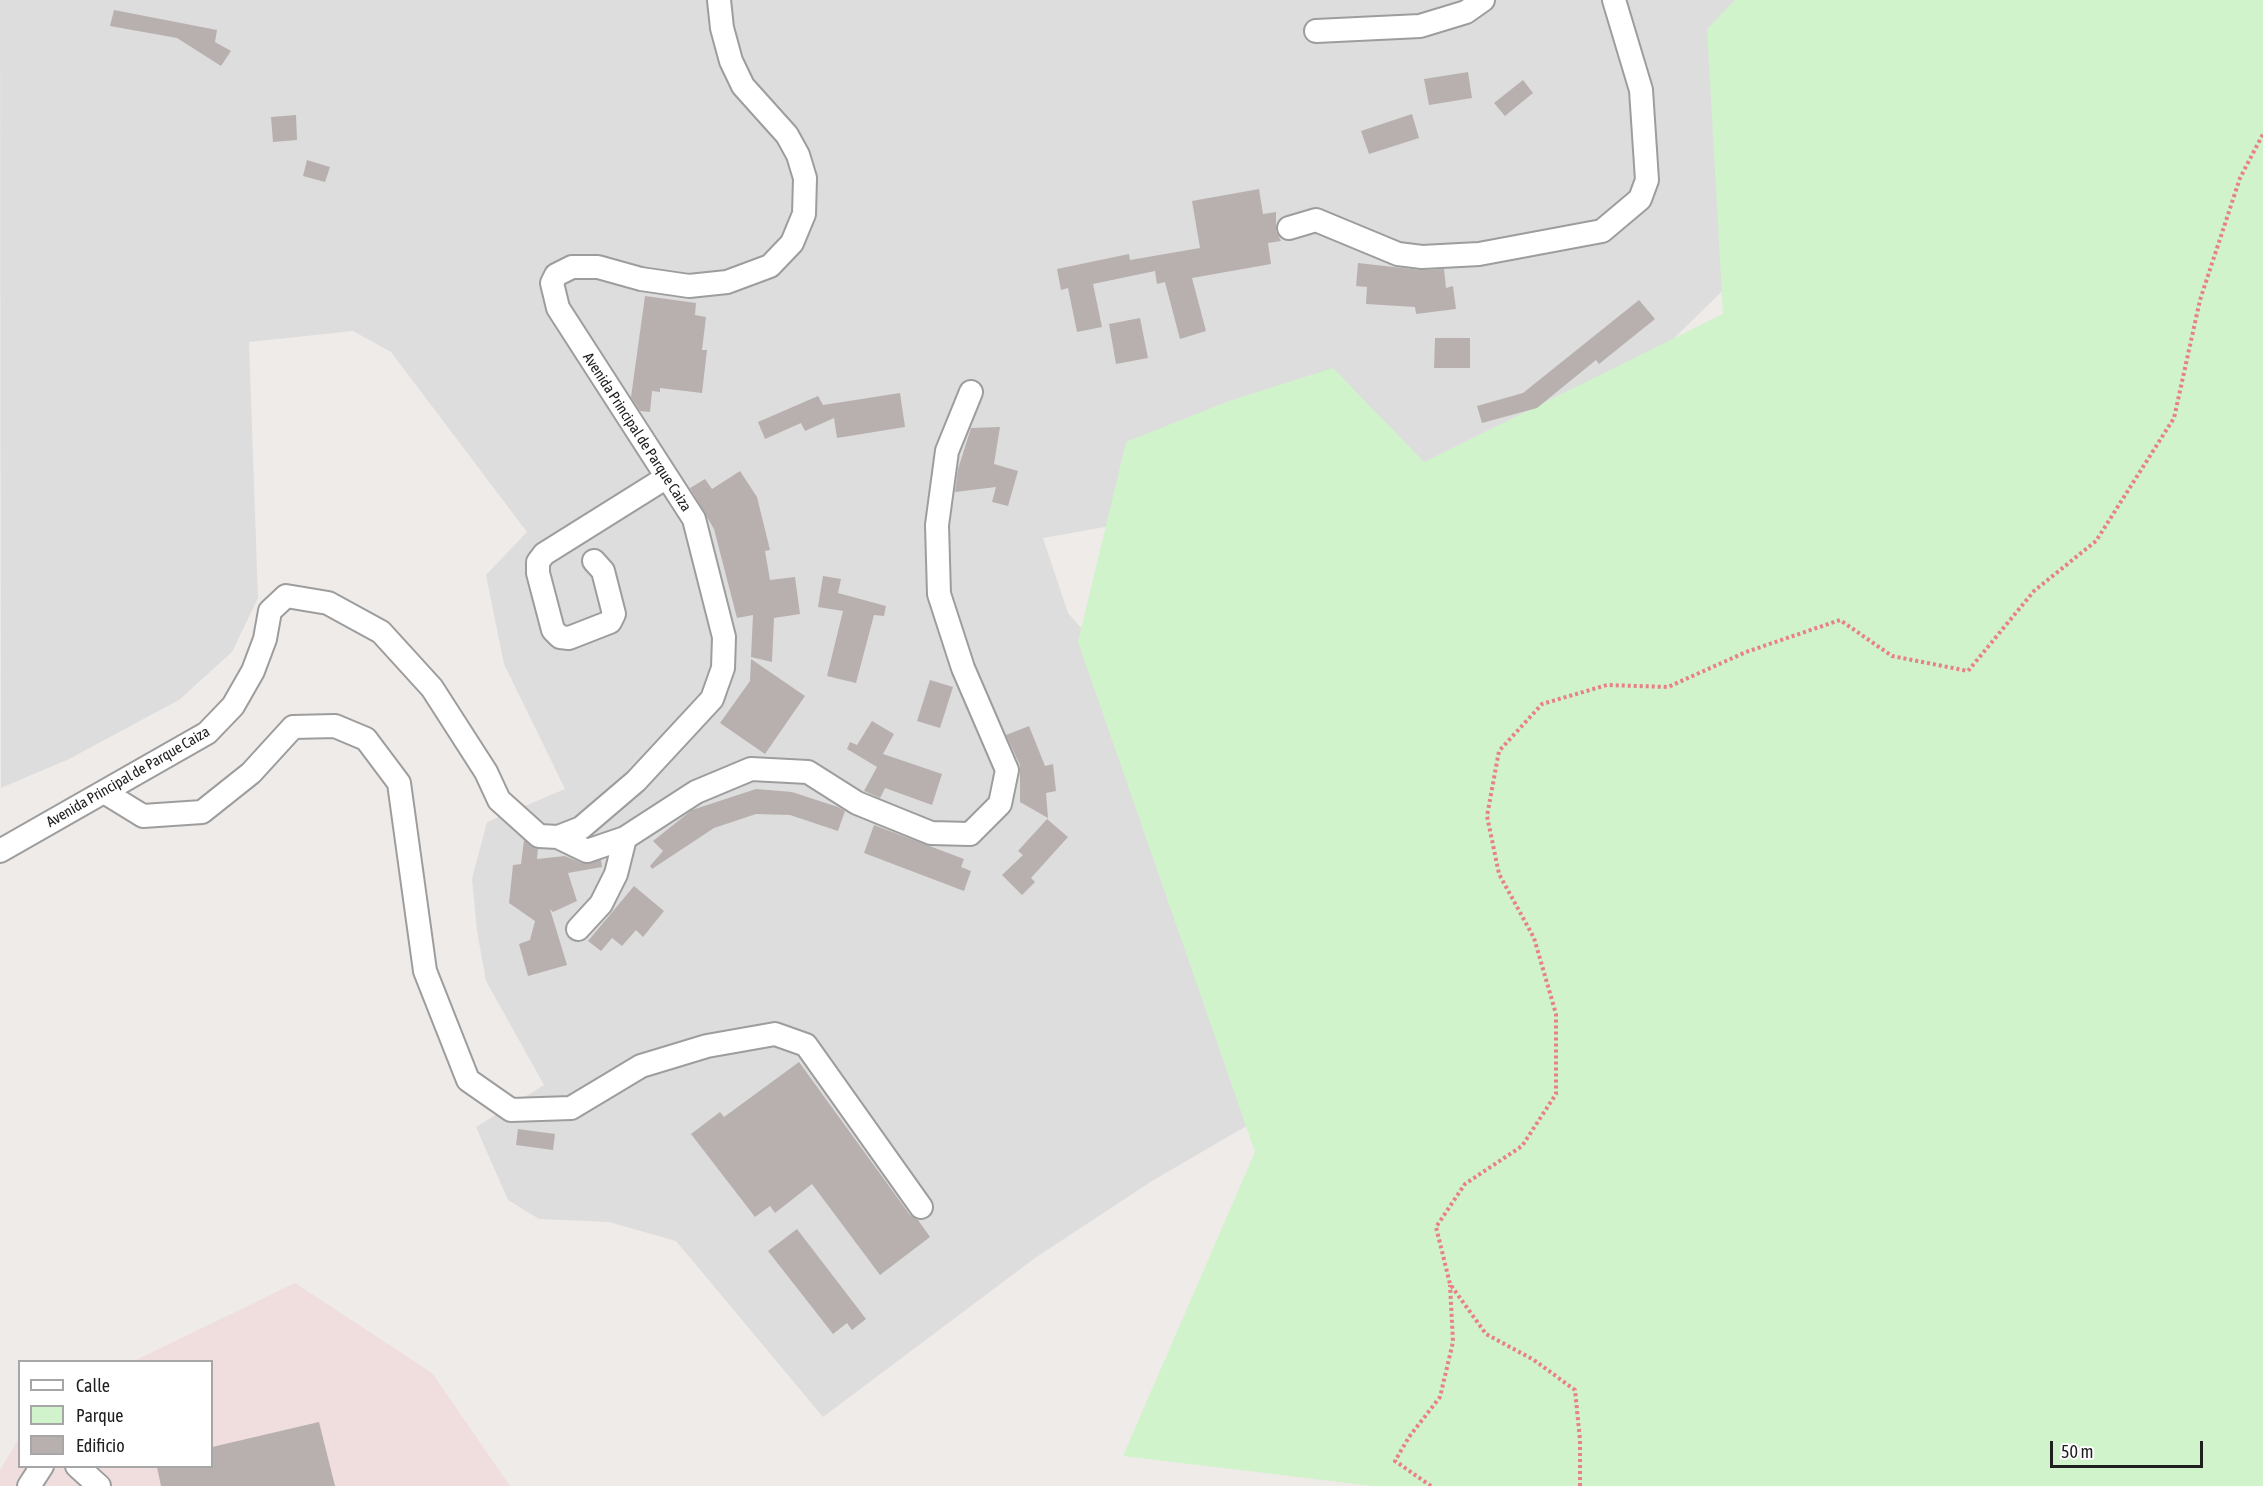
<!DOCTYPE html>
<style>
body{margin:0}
#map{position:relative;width:2263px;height:1486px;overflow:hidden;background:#efebe8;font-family:"Asap Condensed",sans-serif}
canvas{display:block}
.legend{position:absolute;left:18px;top:1360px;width:195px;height:108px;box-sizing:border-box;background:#fff;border:2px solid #a6a6a6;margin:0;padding:8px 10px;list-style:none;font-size:18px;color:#202020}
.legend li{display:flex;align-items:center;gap:12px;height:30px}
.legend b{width:30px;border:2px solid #a6a6a6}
.scale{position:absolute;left:2050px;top:1441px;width:153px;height:27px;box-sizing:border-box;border:3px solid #202020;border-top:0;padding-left:8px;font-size:18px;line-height:21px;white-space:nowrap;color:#202020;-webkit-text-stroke:4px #fff;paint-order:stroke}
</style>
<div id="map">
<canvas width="2263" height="1486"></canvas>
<ul class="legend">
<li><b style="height:8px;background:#fff"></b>Calle</li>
<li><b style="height:16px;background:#d0f3cb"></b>Parque</li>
<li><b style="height:16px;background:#b8b0ae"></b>Edificio</li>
</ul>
<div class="scale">50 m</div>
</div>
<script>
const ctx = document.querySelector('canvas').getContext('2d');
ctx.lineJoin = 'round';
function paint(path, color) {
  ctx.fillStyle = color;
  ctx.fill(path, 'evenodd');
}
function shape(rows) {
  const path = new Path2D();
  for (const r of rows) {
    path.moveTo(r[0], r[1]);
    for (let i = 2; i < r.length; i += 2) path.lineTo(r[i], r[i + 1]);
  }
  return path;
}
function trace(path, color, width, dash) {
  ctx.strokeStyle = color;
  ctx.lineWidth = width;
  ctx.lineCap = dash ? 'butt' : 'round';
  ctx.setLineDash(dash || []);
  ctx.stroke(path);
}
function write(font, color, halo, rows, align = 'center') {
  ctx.font = font + ' "Asap Condensed",sans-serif';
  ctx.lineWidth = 4.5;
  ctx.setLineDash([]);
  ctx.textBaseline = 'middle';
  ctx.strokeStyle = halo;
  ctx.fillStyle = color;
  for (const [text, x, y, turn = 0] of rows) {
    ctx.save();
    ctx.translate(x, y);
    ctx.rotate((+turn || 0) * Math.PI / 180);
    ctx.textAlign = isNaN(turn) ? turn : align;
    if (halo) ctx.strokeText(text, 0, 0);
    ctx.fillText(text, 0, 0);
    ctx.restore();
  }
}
const residential = shape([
 [0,0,1967,0,1770,244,1647,365,1438,468,1043,538,1068,613,1235,803,1358,1061,1152,1181,1035,1258,823,1417,676,1241,609,1222,539,1219,508,1200,476,1127,544,1085,486,981,477,931,472,879,487,822,565,789,504,664,486,575,527,532,391,352,353,331,249,342,258,598,232,652,179,700,69,759,1,788]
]);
const military = shape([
 [295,1283,432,1373,510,1486,0,1486,0,1470,19,1438,20,1466,212,1466,212,1362,134,1361]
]);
const park = shape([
 [1735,0,2263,0,2263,1486,1373,1486,1123,1456,1255,1152,1078,642,1126,442,1229,401,1333,368,1424,462,1723,314,1707,29]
]);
const building = shape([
 [114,10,217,30,215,42,231,51,221,66,177,38,110,26],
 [1468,72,1472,98,1429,105,1424,79],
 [1523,80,1533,93,1505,116,1494,103],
 [1412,114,1419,138,1369,154,1361,131],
 [296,115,297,140,273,142,271,117],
 [307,160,330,167,325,182,303,176],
 [1259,189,1263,214,1276,212,1276,231,1281,241,1268,243,1271,264,1192,278,1206,331,1180,339,1165,282,1157,284,1155,271,1093,284,1102,327,1077,332,1068,288,1061,290,1057,269,1129,254,1130,260,1200,248,1192,201],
 [1358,263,1420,270,1444,269,1446,288,1453,286,1456,309,1416,314,1415,307,1366,304,1367,287,1356,286],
 [645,296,696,303,695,315,706,317,702,350,707,350,702,393,660,388,660,392,652,391,650,412,640,411,631,397],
 [1639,300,1655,319,1599,364,1596,360,1537,408,1482,423,1477,406,1523,393],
 [1140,318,1148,358,1116,364,1109,324],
 [1435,338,1470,338,1470,368,1434,368],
 [900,393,905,427,837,438,834,418,805,431,801,423,765,439,758,422,818,396,823,405],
 [1000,427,994,464,1018,471,1008,506,992,502,996,487,955,492,958,469,971,428],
 [740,471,757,497,770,550,765,551,770,580,795,577,800,614,774,618,772,662,751,657,753,615,737,618,714,529,690,488,705,479,712,489],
 [823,576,841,579,838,593,886,606,884,616,874,615,856,683,827,676,843,611,818,607],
 [751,659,805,696,765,754,720,723,750,681],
 [930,680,953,687,940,728,917,721],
 [872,721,894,734,883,754,942,774,932,805,885,788,880,798,864,791,877,767,847,749,850,742,857,745],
 [1029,726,1045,766,1053,764,1056,791,1046,793,1048,818,1020,802,1020,765,1006,735],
 [756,789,792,792,838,807,845,811,838,831,790,815,756,814,714,828,652,869,650,866,663,851,653,841,692,810],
 [1047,819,1068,837,1031,878,1035,882,1022,895,1002,875,1023,855,1018,851],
 [874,825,964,859,961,867,971,871,964,891,864,853],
 [524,840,538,849,537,859,565,856,582,863,601,860,602,867,568,873,577,901,553,912,550,909,567,965,528,976,519,944,530,940,535,921,509,903,513,865,521,864],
 [634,886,664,911,643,937,636,930,622,946,612,938,601,951,588,941],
 [799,1062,910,1215,918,1220,930,1237,880,1275,812,1184,775,1213,770,1206,755,1217,691,1134,720,1112,724,1117],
 [518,1129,555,1134,553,1150,516,1145],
 [797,1229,866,1319,852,1330,847,1323,833,1334,768,1251],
 [319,1422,335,1486,161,1486,157,1467,212,1467,212,1447]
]);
const path = shape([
 [1431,1486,1395,1461,1409,1437,1440,1397,1453,1342,1450,1285],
 [1580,1486,1580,1440,1575,1390,1534,1360,1486,1334,1450,1284,1436,1227,1465,1184,1522,1146,1556,1094,1556,1014,1534,938,1499,874,1487,816,1499,751,1542,704,1607,685,1668,687,1746,652,1840,620,1892,656,1968,671,2034,591,2096,541,2174,418,2200,300,2240,178,2263,134]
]);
const minor = shape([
 [1316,31,1420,26,1466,12,1483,0],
 [1289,228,1316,220,1398,254,1422,257,1479,254,1602,231,1640,199,1647,180,1641,90,1614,0],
 [594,561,603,571,614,614,610,622,569,638,560,637,553,630,538,573,538,562,544,554,667,477],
 [104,792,143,816,202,812,251,773,293,727,335,726,366,739,399,783,425,971,468,1080,511,1110,571,1108,641,1066,707,1046,775,1034,806,1045,921,1207],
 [558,837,587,851,625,838,696,792,751,769,808,772,857,803,931,833,970,834,1000,804,1007,770,963,668,939,594,937,525,947,451,971,392],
 [0,851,207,733,233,706,253,671,265,639,270,611,286,596,328,603,381,632,432,688,486,772,499,800,539,836,558,837,581,828,636,781,712,699,723,668,724,637,694,519,558,308,552,283,556,275,572,267,598,267,641,279,689,286,727,282,770,266,792,243,804,214,805,178,798,155,787,135,743,86,731,61,722,28,719,0],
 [578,929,601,904,616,874,625,838],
 [77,1466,99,1486],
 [29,1486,42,1466]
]);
const streetNames = [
 ["Avenida Principal de Parque Caiza",637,432,57],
 ["Avenida Principal de Parque Caiza",128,777,-30]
];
paint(residential, '#dedddd');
paint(military, '#efdedd');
paint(park, '#d0f3cb');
paint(building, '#b8b0ae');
trace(minor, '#9d9d9d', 26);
trace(path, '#e97f8a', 4, [3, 3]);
trace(minor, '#fff', 22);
write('15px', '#202020', '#fff', streetNames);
</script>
